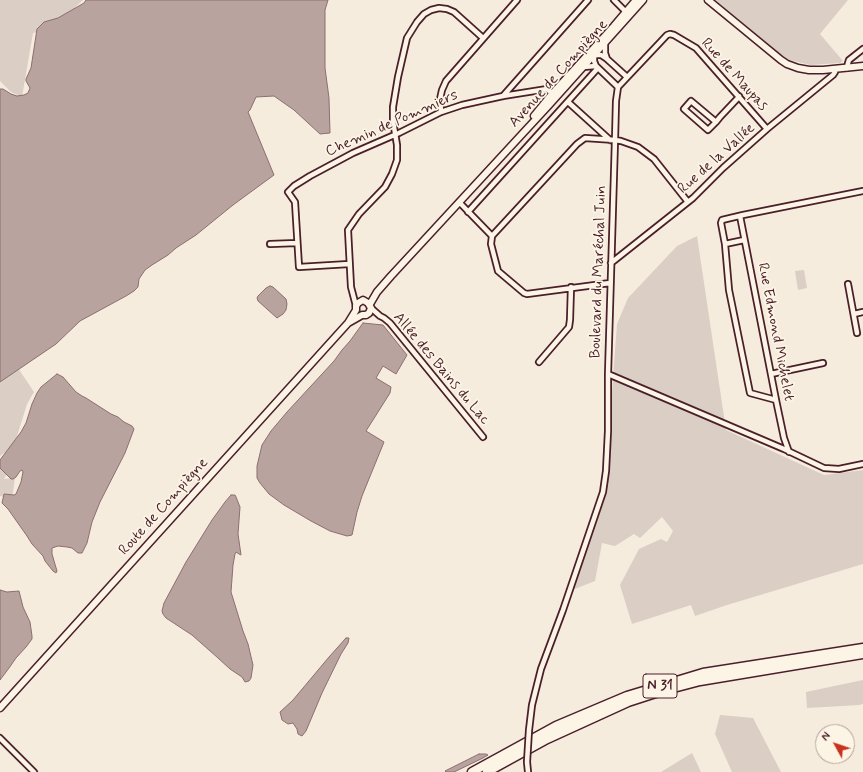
<!DOCTYPE html>
<meta charset="utf-8">
<style>
body{margin:0}
#map{position:relative;width:863px;height:772px;overflow:hidden;background:#f5ecde;font-family:Mynerve,sans-serif}
canvas{display:block}
.north{position:absolute;left:815px;top:724px;width:40px;height:40px;box-sizing:border-box;background:#fcf5e5;border:1px solid #b59f9b;border-radius:50%;rotate:310deg;font-size:11px;font-weight:700;line-height:16px;text-align:center;color:#4a1f2b}
.north::after{content:'';display:block;margin:auto;width:14px;height:18px;background:#c8321e;clip-path:polygon(50% 0,100% 100%,50% 72%,0 100%)}
</style>
<div id="map">
<canvas width="863" height="772"></canvas>
<div class="north">N</div>
</div>
<script>
const ctx = document.querySelector('canvas').getContext('2d');
ctx.lineJoin = 'round';
function paint(path, color) {
  ctx.fillStyle = color;
  ctx.fill(path, 'evenodd');
}
function shape(rows) {
  const path = new Path2D();
  for (const r of rows) {
    path.moveTo(r[0], r[1]);
    for (let i = 2; i < r.length; i += 2) path.lineTo(r[i], r[i + 1]);
  }
  return path;
}
function trace(path, color, width, dash) {
  ctx.strokeStyle = color;
  ctx.lineWidth = width;
  ctx.lineCap = dash ? 'butt' : 'round';
  ctx.setLineDash(dash || []);
  ctx.stroke(path);
}
function write(font, color, halo, rows, align = 'center') {
  ctx.font = font + ' Mynerve,sans-serif';
  ctx.lineWidth = 3.5;
  ctx.setLineDash([]);
  ctx.textBaseline = 'middle';
  ctx.strokeStyle = halo;
  ctx.fillStyle = color;
  for (const [text, x, y, turn = 0] of rows) {
    ctx.save();
    ctx.translate(x, y);
    ctx.rotate((+turn || 0) * Math.PI / 180);
    ctx.textAlign = isNaN(turn) ? turn : align;
    if (halo) ctx.strokeText(text, 0, 0);
    ctx.fillText(text, 0, 0);
    ctx.restore();
  }
}
const green = shape([
 [0,0,83,0,52,29,33,33,22,97,11,92,0,81],
 [715,0,848,0,820,34,843,61,840,63,810,65,790,60,780,54,765,43],
 [697,236,726,430,824,475,863,470,863,564,727,605,695,616,691,605,632,624,620,585,639,549,661,539,667,542,673,531,662,517,640,538,634,534,615,546,602,543,595,581,572,590,604,499,617,324,628,298,677,246],
 [804,270,807,288,798,290,795,271],
 [18,368,34,392,27,404,14,446,0,456,0,378],
 [0,469,10,469,4,479,15,478,12,499,0,496],
 [863,680,863,704,859,705,807,708,806,692],
 [720,715,753,718,781,772,732,772,715,734],
 [692,753,701,772,661,772]
]);
const water = shape([
 [86,0,328,0,325,10,325,68,329,98,330,133,320,134,294,110,274,96,256,97,250,110,248,112,274,175,233,205,196,235,176,248,168,255,152,265,145,270,139,279,138,287,134,291,126,296,80,321,56,344,0,382,0,89,3,89,11,94,17,96,24,95,28,93,30,88,26,81,26,79,31,68,37,29,44,22,58,18,84,3,86,0],
 [270,286,273,287,286,299,287,304,286,310,283,314,277,318,258,301,257,298,258,296,266,288,270,286],
 [363,323,383,325,407,355,396,374,383,366,376,378,391,387,390,393,366,431,384,442,362,496,357,512,352,535,347,536,330,531,311,521,284,505,269,494,260,483,257,478,257,466,262,445,271,431,287,412,334,361,342,350,350,341,363,323],
 [57,374,63,377,76,392,82,396,86,398,111,414,118,417,124,422,132,426,134,429,125,453,100,502,92,522,87,543,82,553,78,553,72,548,67,547,58,546,52,548,52,554,57,571,56,573,53,571,45,561,43,556,32,544,27,536,8,509,2,503,4,494,14,495,16,494,21,482,23,472,22,470,20,471,16,477,13,479,11,479,0,468,0,460,21,432,26,423,32,404,37,393,41,387,57,374],
 [231,495,235,495,236,497,240,507,238,534,241,555,239,554,236,552,235,554,233,565,231,592,243,631,248,644,253,665,251,678,249,681,245,682,242,677,230,669,218,658,192,635,166,618,163,614,162,611,164,603,186,562,212,520,225,502,231,495],
 [0,590,7,592,19,591,23,607,30,622,32,636,32,639,26,647,16,658,9,668,0,680,0,590],
 [346,638,349,638,348,643,341,654,322,693,306,731,302,736,298,734,297,729,293,723,288,724,282,720,280,712,293,700,329,657,346,638],
 [479,754,486,754,488,755,483,758,454,772,446,772,445,771,479,754]
]);
const street = shape([
 [614,0,627,13],
 [605,43,605,53,607,59],
 [594,54,594,61,596,66,618,87],
 [593,56,597,55,601,55,607,59,627,77],
 [583,67,596,66],
 [847,68,848,63,849,60,863,49],
 [618,87,616,101,615,140,608,374,784,449,824,468,839,469,863,464],
 [618,87,667,35,670,34,674,35,696,48,767,129],
 [503,96,588,0],
 [568,102,610,140],
 [441,112,440,99,442,90,446,81,517,0],
 [716,122,691,101,684,109,708,130,716,122,720,117,737,99,739,96],
 [459,202,492,236,491,244,498,271,524,293,527,294,610,283],
 [468,212,598,68],
 [740,216,776,400,784,438,789,452],
 [492,236,577,144,585,138,615,140,621,141,638,147,654,159,688,202],
 [744,240,725,244,729,290,750,393,776,400],
 [270,244,297,243],
 [725,244,721,223,722,220,743,215,863,191],
 [611,263,693,198,723,168,767,129,833,75,835,72,835,69],
 [349,264,299,267,295,202,288,192,294,186,310,176,353,153,399,133,441,112,462,105,503,96,547,89,554,95],
 [848,284,857,333],
 [356,306,351,287,348,230,359,214,385,187,392,174,397,160,397,145,393,121,393,107,398,77,407,38,417,22,424,14,431,10,439,8,447,9,454,12,483,38],
 [371,308,380,316,384,318,390,323,483,437],
 [854,314,863,312],
 [539,362,569,327,570,320,571,287],
 [771,374,823,363],
 [529,730,532,705,541,669,563,610,603,492,606,471,608,431,608,374],
 [0,738,34,772],
 [527,762,528,772]
]);
const secondary = shape([
 [708,0,781,60,787,64,798,68,809,70,823,70,863,66],
 [534,116,552,94,614,26,636,0],
 [370,304,377,292,391,276,549,105,643,0],
 [0,708,348,323,356,310,356,306,358,303,363,300,368,303,371,308,369,313,366,315,362,315,348,323]
]);
const highway = shape([
 [472,772,556,726,627,696,703,673,863,648],
 [487,772,547,739,628,702,662,691,700,681,863,654]
]);
const streetBridge = shape([
 [527,762,529,730]
]);
const shields = [
 [660,686,34]
];
const shieldNames = [
 ["N 31",660,686]
];
const streetNames = [
 ["Avenue de Compiègne",559,74,-48],
 ["Rue de Maupas",734,75,48],
 ["Chemin de Pommiers",392,124,-24],
 ["Rue de la Vallée",717,159,-42],
 ["Boulevard du Maréchal Juin",599,272,-88],
 ["Rue Edmond Michelet",775,332,79],
 ["Allée des Bains du Lac",441,369,50],
 ["Route de Compiègne",164,507,-48]
];
paint(green, '#dbcec4');
paint(water, '#b8a39e');
trace(water, '#8c6e70', 1);
trace(street, '#4a1f2b', 8);
trace(secondary, '#4a1f2b', 9);
trace(highway, '#4a1f2b', 11);
trace(street, '#fcf5e5', 4.5);
trace(secondary, '#fcf5e5', 6);
trace(highway, '#fcf5e5', 8);
trace(streetBridge, '#4a1f2b', 8, []);
trace(streetBridge, '#fcf5e5', 4.5);
for (const [x, y, w] of shields) {
  const box = new Path2D();
  box.roundRect(x - w / 2, y - 12, w, 24, 3);
  ctx.fillStyle = '#fcf5e5';
  ctx.fill(box);
  trace(box, '#4a1f2b', 1);
}
write('bold 14px', '#4a1f2b', null, shieldNames);
write('15px', '#4a1f2b', '#fcf5e5', streetNames);
</script>
